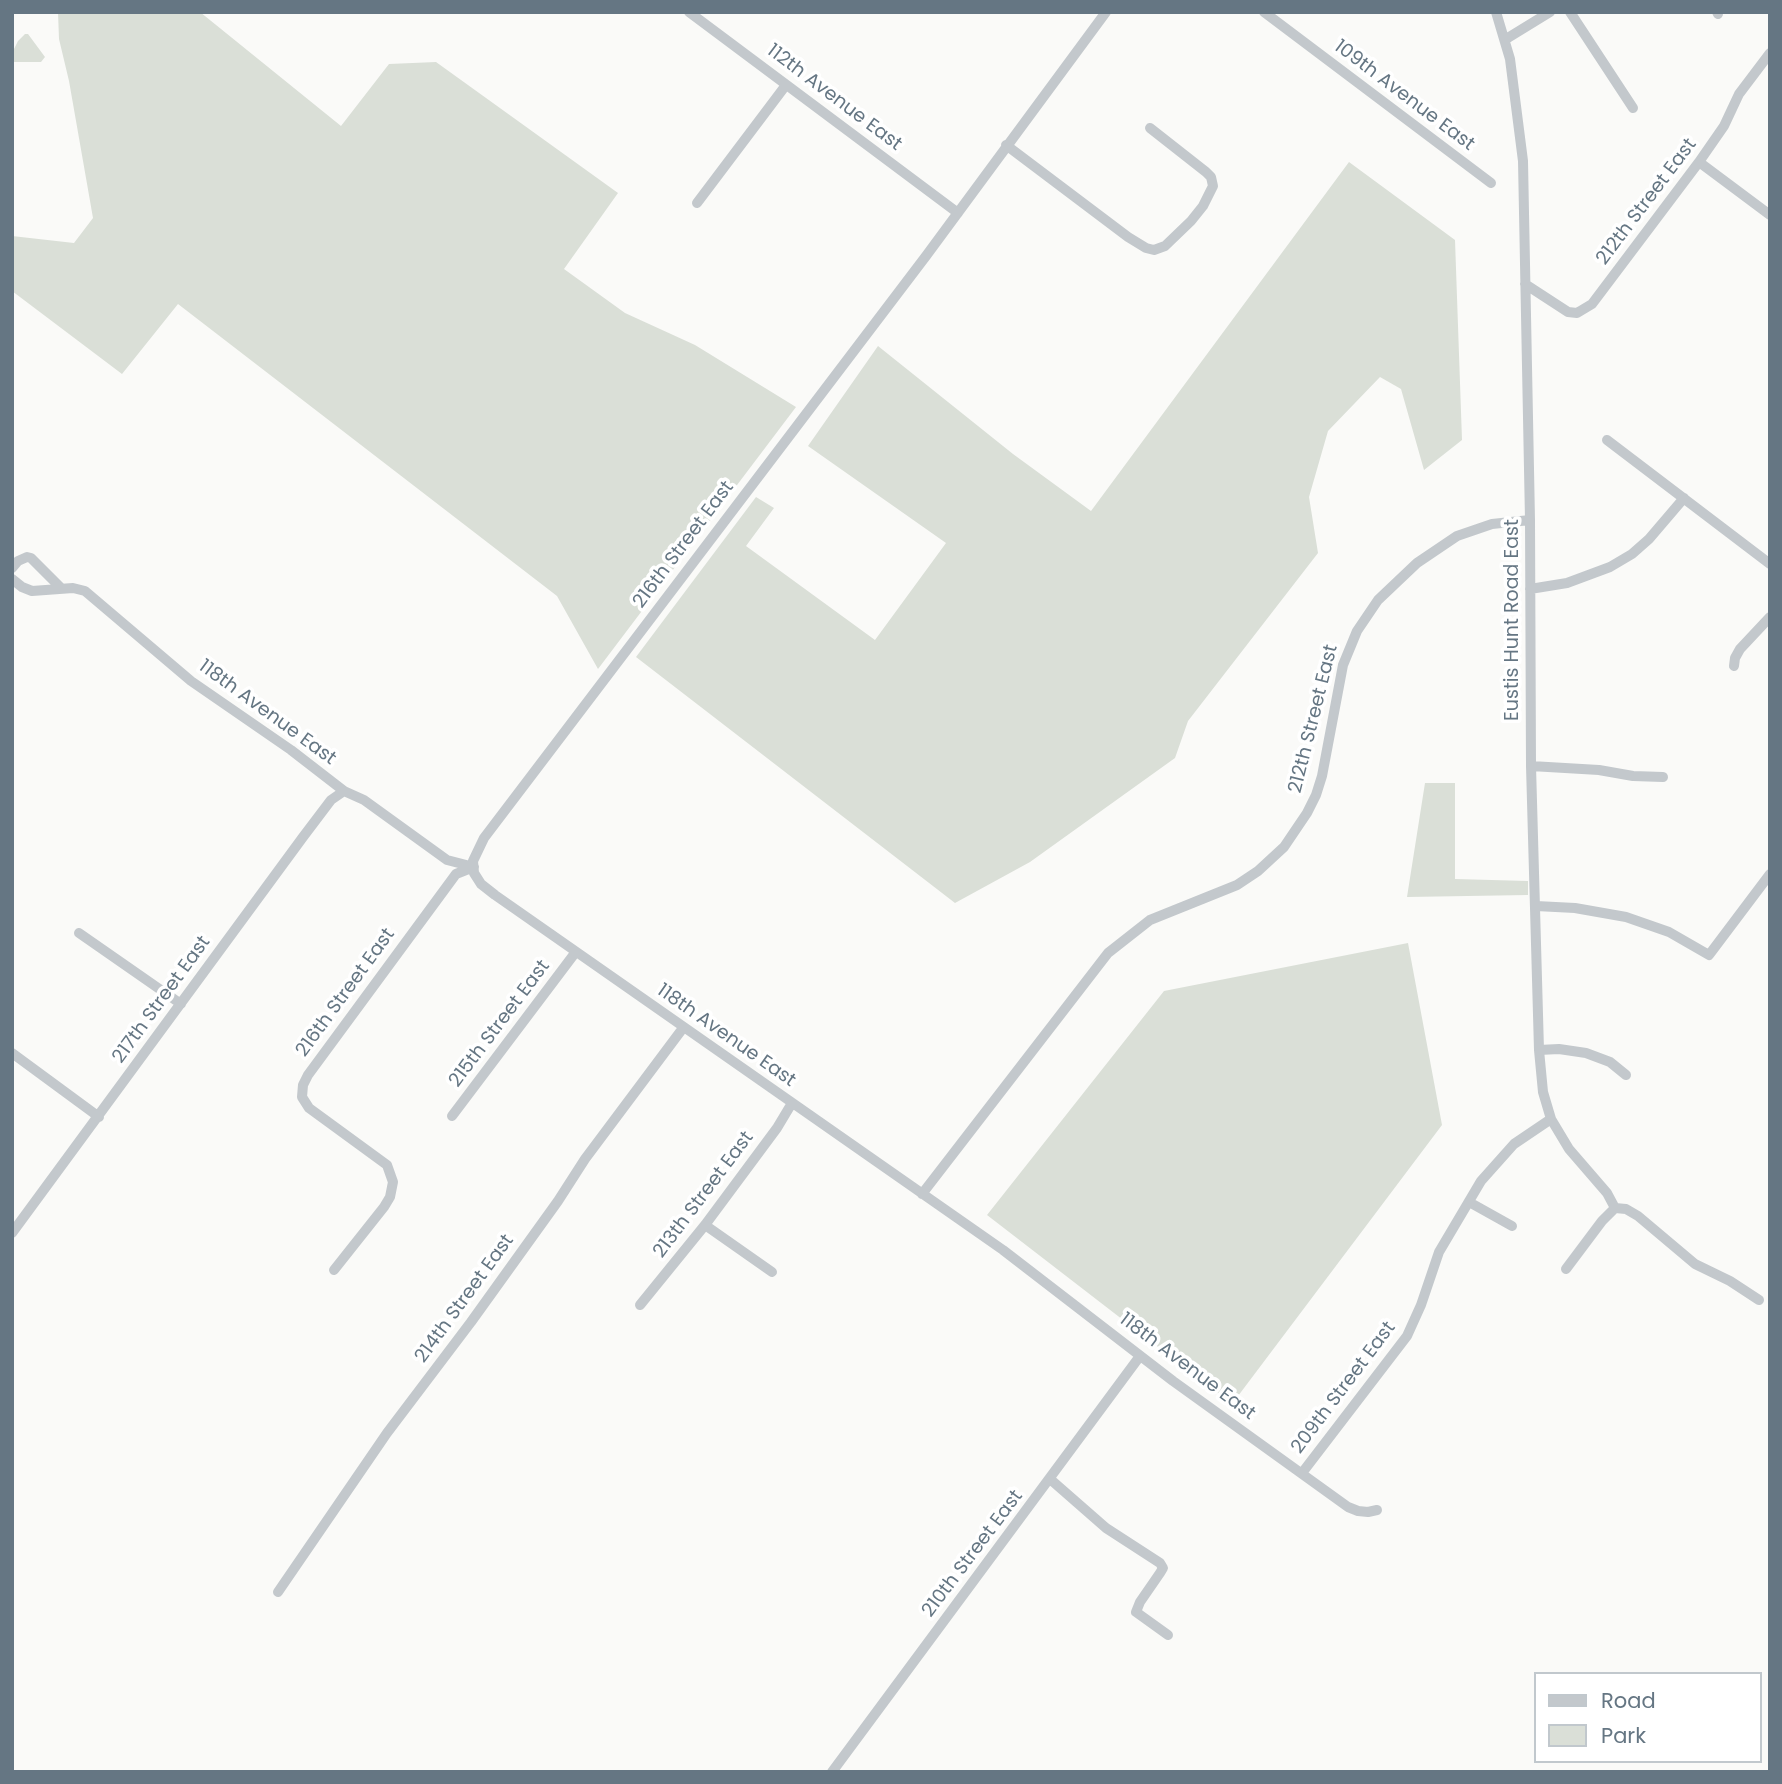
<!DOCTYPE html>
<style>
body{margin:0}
#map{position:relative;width:1782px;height:1784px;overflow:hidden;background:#fafaf8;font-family:Poppins,sans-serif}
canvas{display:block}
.frame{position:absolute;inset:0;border:14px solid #657683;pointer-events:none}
.legend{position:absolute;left:1534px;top:1672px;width:228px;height:91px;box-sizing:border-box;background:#fff;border:2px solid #c1c8cd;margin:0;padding:9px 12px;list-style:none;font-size:21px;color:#657683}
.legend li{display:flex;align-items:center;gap:14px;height:35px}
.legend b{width:35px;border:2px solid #c1c8cd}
</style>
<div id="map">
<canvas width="1782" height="1784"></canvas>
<div class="frame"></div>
<ul class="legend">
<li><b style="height:9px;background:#c3c8cc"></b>Road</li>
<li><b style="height:19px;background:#dadfd7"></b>Park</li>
</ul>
</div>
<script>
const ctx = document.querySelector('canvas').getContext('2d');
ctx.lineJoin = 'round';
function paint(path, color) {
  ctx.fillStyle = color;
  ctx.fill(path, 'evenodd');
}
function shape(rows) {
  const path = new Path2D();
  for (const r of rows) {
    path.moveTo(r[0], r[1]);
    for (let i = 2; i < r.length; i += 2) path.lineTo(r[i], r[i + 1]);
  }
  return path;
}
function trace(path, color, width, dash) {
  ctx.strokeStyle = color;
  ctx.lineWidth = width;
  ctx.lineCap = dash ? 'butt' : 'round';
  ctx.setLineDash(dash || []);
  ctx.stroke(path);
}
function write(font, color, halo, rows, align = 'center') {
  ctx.font = font + ' Poppins,sans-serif';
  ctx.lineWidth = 7;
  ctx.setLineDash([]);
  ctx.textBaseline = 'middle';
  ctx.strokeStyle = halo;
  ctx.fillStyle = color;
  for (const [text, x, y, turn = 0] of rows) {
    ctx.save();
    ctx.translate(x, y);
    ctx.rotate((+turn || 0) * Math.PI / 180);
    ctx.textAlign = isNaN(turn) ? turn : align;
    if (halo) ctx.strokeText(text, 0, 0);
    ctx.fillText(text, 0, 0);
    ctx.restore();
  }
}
const green = shape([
 [58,12,200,12,341,126,389,64,436,62,618,193,564,269,625,313,695,345,796,407,598,669,557,596,178,304,122,374,12,291,12,236,74,243,93,218,69,81,59,39],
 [25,34,28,34,45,57,41,62,12,62,12,53,18,41],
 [1349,162,1455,240,1462,440,1424,470,1401,389,1380,377,1328,431,1309,497,1318,553,1188,721,1175,758,1030,862,955,903,636,657,756,497,774,508,746,546,875,640,946,543,808,446,878,346,1013,454,1091,511],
 [1425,783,1455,783,1455,879,1528,881,1528,895,1407,897],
 [1408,943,1442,1125,1232,1404,987,1215,1164,991]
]);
const street = shape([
 [689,12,958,213],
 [1106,12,926,256,484,838,473,861,474,873,481,884,495,895,1003,1250,1173,1381,1348,1507,1358,1511,1368,1512,1377,1510],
 [1264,12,1491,183],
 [1496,12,1510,59,1523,161,1530,520,1531,766,1539,1050,1543,1092,1551,1119,1569,1149,1607,1193,1615,1208],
 [1570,12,1633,108],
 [1717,12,1718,14],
 [1506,39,1550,12],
 [1006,145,1128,237,1146,248,1154,250,1165,246,1191,221,1203,206,1213,186,1211,177,1206,172,1150,128],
 [1699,162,1770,215],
 [697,203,786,85],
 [1525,284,1568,312,1577,313,1592,304,1699,162,1724,126,1739,94,1770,53],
 [1607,440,1770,564],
 [12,568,18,561,27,557,31,558,62,589],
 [12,579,22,587,32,591,73,588,85,591,191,681,291,750,344,791,364,800,447,860,474,867],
 [1530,589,1567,583,1610,567,1632,554,1649,539,1684,498],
 [1734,666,1735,658,1740,649,1770,617],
 [1531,766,1599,770,1633,776,1663,777],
 [1536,906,1575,908,1626,917,1669,932,1709,955,1770,874],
 [79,933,181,1004],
 [1539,1050,1559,1049,1586,1053,1610,1062,1626,1075],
 [12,1053,99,1117],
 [452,1116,575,953],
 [922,1194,1108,953,1150,920,1237,885,1258,871,1284,847,1307,813,1316,795,1322,776,1343,665,1357,631,1378,600,1417,563,1457,536,1492,524,1530,520],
 [1469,1202,1512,1226],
 [1615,1208,1626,1209,1638,1216,1695,1264,1730,1281,1759,1300],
 [705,1225,772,1272],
 [12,1233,303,837,331,800,344,791],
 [1566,1269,1602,1221,1615,1208],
 [334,1270,384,1207,390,1197,393,1182,387,1165,309,1108,302,1097,303,1085,308,1075,456,874,471,868],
 [640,1305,705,1225,777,1128,792,1103],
 [1302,1473,1407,1336,1421,1305,1439,1252,1481,1181,1514,1144,1551,1119],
 [1050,1479,1106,1528,1160,1563,1163,1568,1160,1573,1140,1602,1136,1612,1168,1635],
 [278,1592,387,1433,471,1322,558,1201,585,1159,683,1028],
 [832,1772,1140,1356]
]);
const streetNames = [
 ["109th Avenue East",1404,96,37],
 ["112th Avenue East",834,98,37],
 ["212th Street East",1647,202,-53],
 ["216th Street East",684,545,-53],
 ["Eustis Hunt Road East",1513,620,-90],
 ["118th Avenue East",267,713,36],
 ["212th Street East",1314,719,-76],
 ["216th Street East",346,993,-54],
 ["217th Street East",162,1000,-54],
 ["215th Street East",500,1024,-53],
 ["118th Avenue East",726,1036,35],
 ["213th Street East",704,1195,-53],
 ["214th Street East",465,1299,-54],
 ["118th Avenue East",1187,1367,37],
 ["209th Street East",1344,1388,-53],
 ["210th Street East",973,1554,-53]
];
paint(green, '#dadfd7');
trace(street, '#c3c8cc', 10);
write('19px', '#657683', '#fff', streetNames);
</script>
